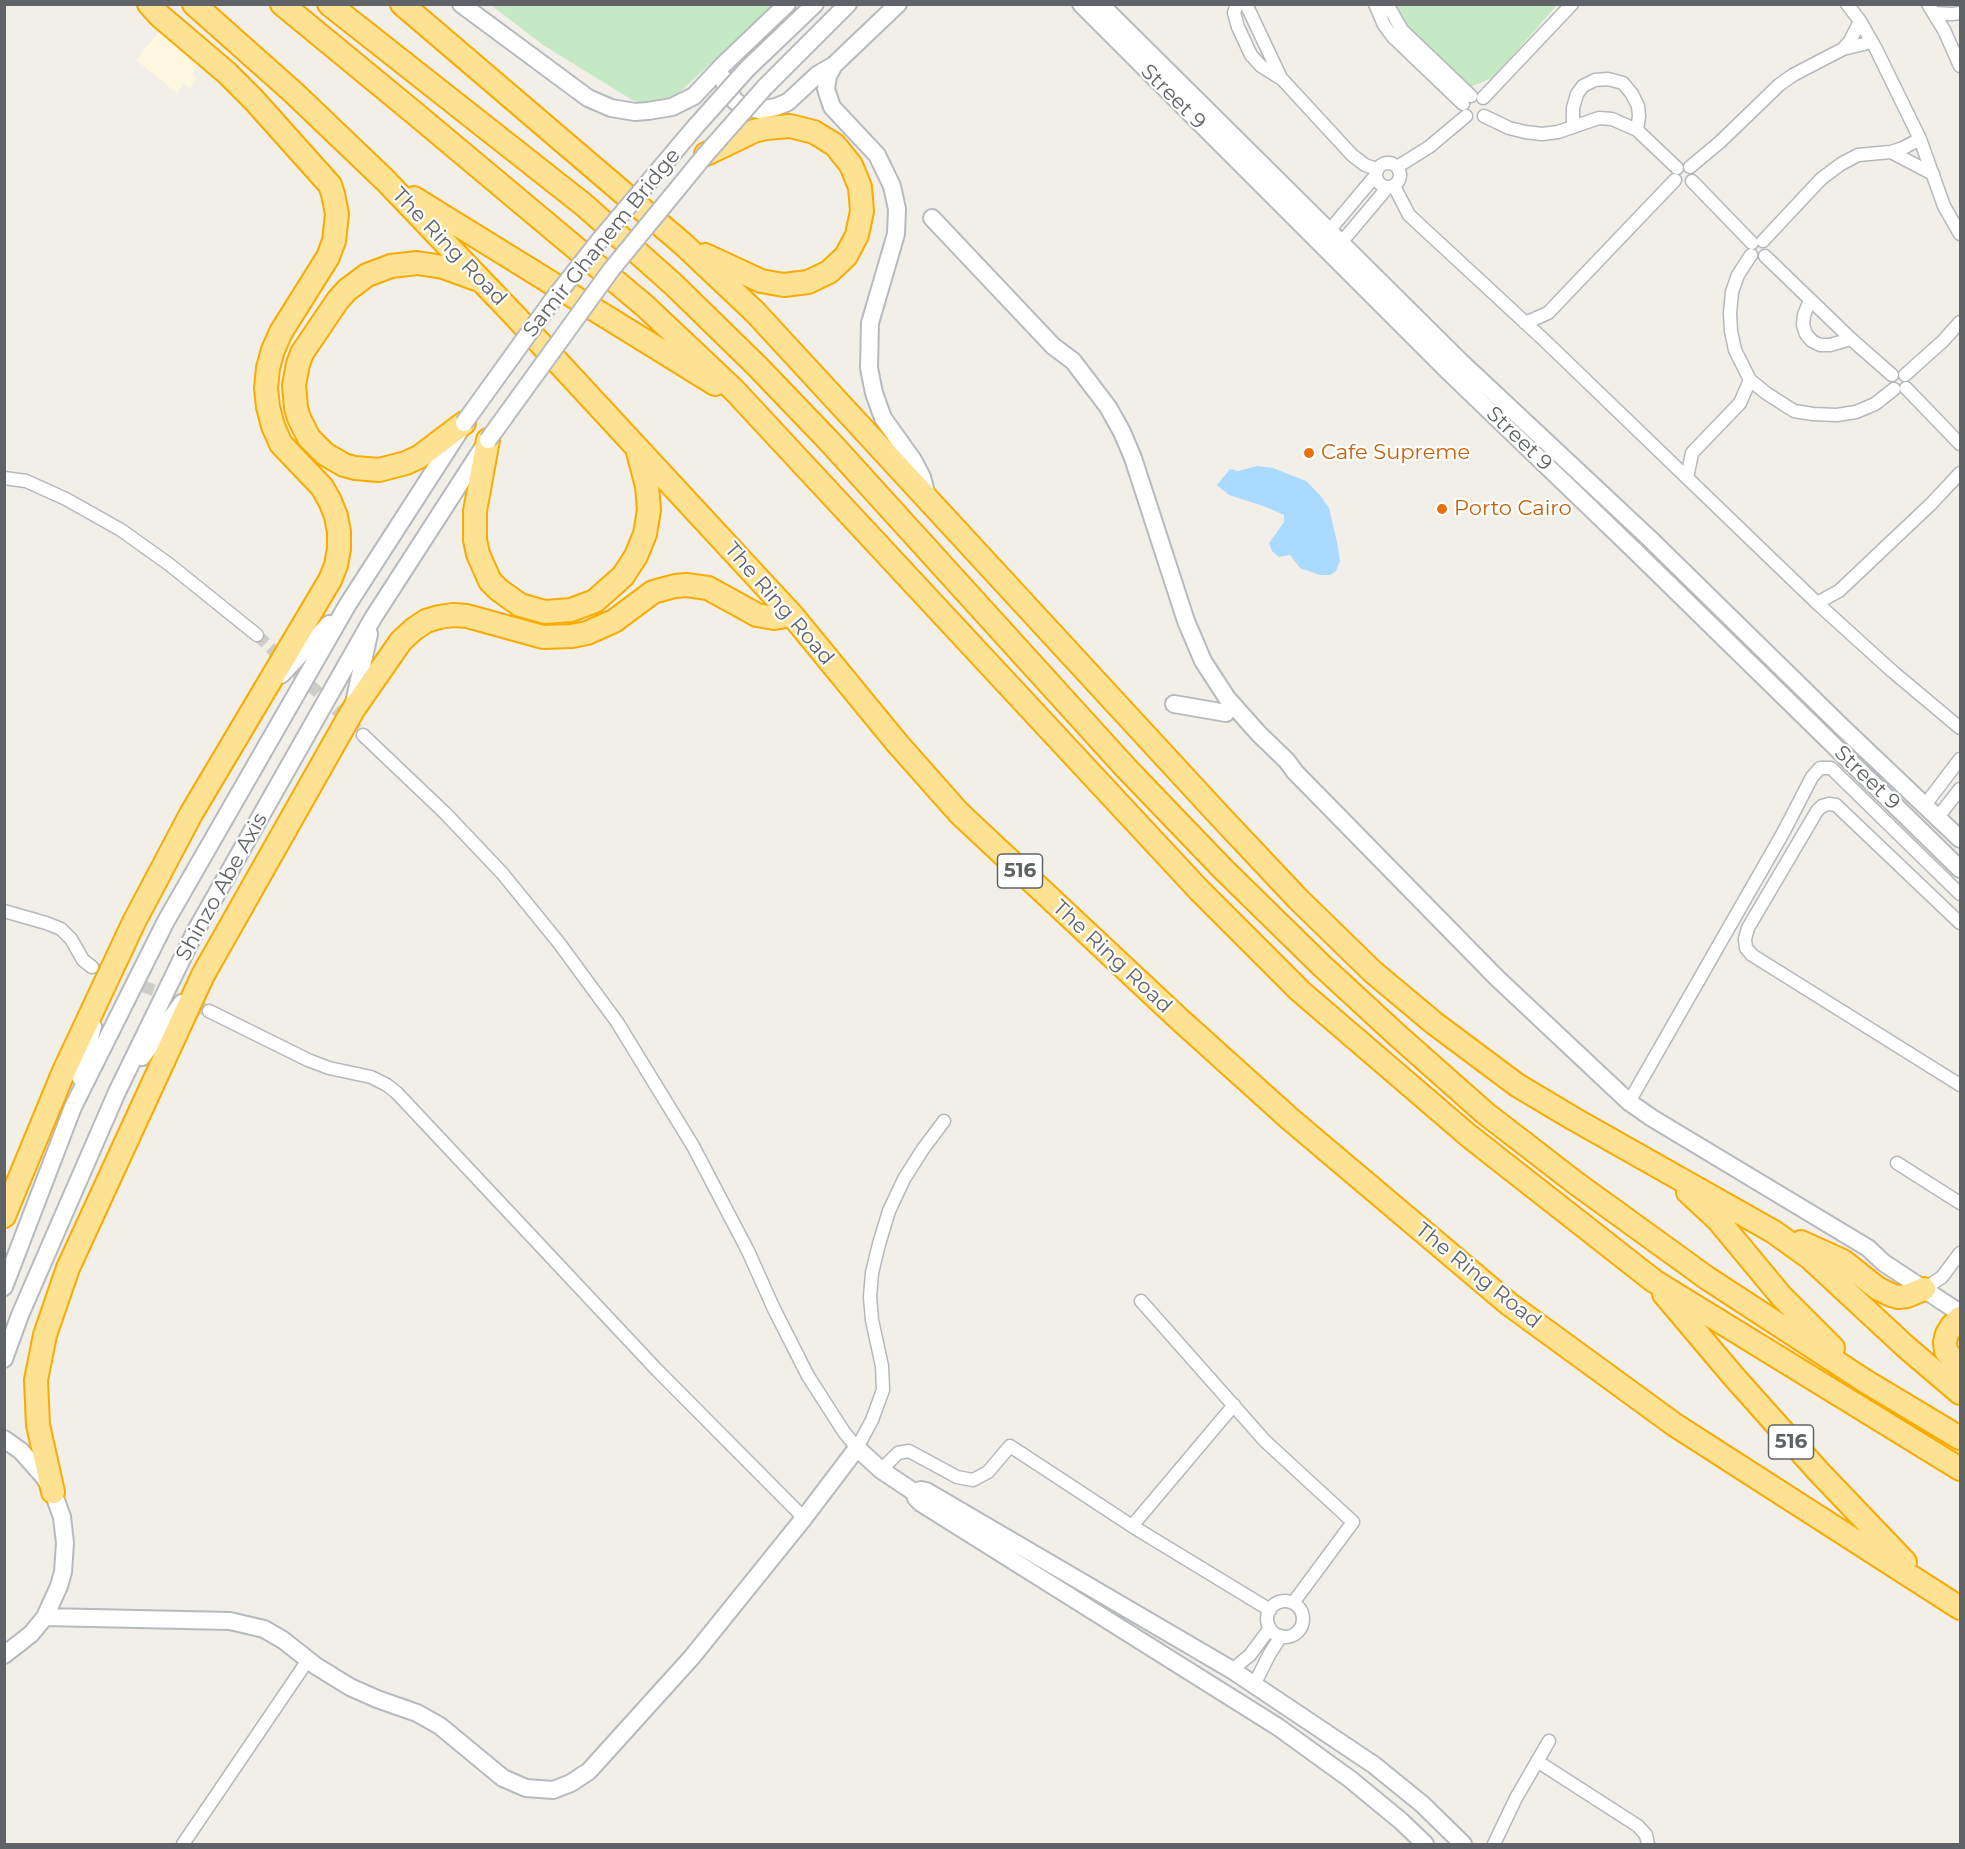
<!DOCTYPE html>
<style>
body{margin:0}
#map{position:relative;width:1965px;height:1849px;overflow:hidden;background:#f1efe8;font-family:Montserrat,sans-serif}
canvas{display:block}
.frame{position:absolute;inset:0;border:6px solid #5f6368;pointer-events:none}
</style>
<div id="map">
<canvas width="1965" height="1849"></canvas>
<div class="frame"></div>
</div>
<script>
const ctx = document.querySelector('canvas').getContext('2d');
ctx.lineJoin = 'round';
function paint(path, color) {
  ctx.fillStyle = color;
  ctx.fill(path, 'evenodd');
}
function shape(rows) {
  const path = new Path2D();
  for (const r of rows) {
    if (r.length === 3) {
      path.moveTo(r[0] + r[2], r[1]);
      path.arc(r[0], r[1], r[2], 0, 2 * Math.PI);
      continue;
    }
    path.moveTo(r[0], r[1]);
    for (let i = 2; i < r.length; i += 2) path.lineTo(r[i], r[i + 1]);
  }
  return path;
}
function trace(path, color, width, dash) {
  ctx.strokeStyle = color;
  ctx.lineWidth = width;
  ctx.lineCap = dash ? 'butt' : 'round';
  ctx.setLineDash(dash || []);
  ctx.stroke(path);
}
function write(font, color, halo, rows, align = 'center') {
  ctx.font = font + ' Montserrat,sans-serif';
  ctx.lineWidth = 4.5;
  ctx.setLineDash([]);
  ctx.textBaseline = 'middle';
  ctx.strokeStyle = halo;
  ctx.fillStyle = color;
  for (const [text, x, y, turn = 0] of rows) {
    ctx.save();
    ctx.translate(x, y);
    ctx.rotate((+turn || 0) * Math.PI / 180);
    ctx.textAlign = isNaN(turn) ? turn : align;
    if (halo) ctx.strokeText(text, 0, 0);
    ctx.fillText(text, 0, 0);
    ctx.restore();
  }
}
const commercial = shape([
 [159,32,199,65,192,74,197,78,190,88,184,84,177,93,136,60]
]);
const green = shape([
 [491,5,772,5,678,94,651,105,634,101,543,45],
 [1395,5,1557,5,1494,77,1470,87,1401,21]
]);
const water = shape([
 [1257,466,1273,468,1306,481,1320,495,1329,508,1337,542,1340,561,1336,571,1330,575,1320,575,1300,568,1290,555,1279,557,1272,551,1269,543,1284,522,1284,515,1266,507,1229,495,1217,485,1230,469,1238,471]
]);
const streetTunnel = shape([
 [257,635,363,735],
 [92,967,209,1011]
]);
const street = shape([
 [1237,4,1234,13,1238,27,1251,55,1261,66,1280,78],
 [1246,4,1281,78,1352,155,1365,165,1377,169],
 [1375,4,1384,25,1393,37,1463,104],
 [1387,4,1402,30,1471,96],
 [1847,4,1860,21,1876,49,1920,139,1944,206,1960,234],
 [1928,4,1944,30,1960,66],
 [1934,13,1952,14,1960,13],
 [1843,49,1850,41,1860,21],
 [1483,98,1572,4],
 [1484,116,1509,128,1525,132,1542,134,1558,132,1599,118,1612,119,1637,130,1677,168],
 [1573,125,1573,108,1577,94,1583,86,1595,80,1608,79,1623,83,1632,94,1638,106,1639,116,1637,130],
 [1891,152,1933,174],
 [1388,175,12],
 [1397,167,1429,147,1466,116],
 [1690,167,1720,142,1779,85,1793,75,1843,49,1872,42],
 [1692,181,1752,243],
 [1394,186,1409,215,1543,339,1817,603,1892,671,1960,728],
 [1328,232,1375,176],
 [1763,241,1821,179,1841,164,1858,155,1891,152,1903,148,1920,139],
 [1340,244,1388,187],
 [1751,255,1738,275,1732,292,1730,313,1731,331,1735,350,1750,380,1766,393,1794,411,1813,414,1837,415,1856,412,1875,404,1894,389],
 [1765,256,1851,339,1892,375],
 [1810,300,1804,315,1803,325,1806,334,1812,341,1820,345,1830,345,1851,339],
 [1525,323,1548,313,1675,180],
 [1905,375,1943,341,1960,322],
 [1906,388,1960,444],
 [4,478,26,481,66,499,121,530,170,565,257,635],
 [1687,478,1692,453,1740,403,1750,380],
 [1817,603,1839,591,1931,504,1960,473],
 [363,735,445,813,502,873,559,943,617,1022,693,1146,748,1251,774,1309,808,1376,844,1432,857,1448,872,1420,883,1390,882,1366,872,1320,870,1297,872,1273,879,1244,889,1211,904,1179,923,1149,944,1121],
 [1925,805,1960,759],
 [1938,817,1960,789],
 [4,911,46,923,61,929,71,939,83,960,92,967],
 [1960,923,1836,805,1829,804,1822,806,1817,811,1748,928,1745,939,1746,948,1752,955,1960,1085],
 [209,1011,308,1060,329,1068,371,1077,387,1085,397,1093,657,1370,804,1518],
 [1629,1102,1783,833,1812,777,1820,768,1831,768,1960,894],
 [1897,1163,1960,1203],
 [1924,1289,1942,1277,1960,1253],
 [1141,1301,1265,1441,1353,1522,1293,1603],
 [881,1470,898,1453,909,1451,957,1477,973,1480,988,1472,1010,1446,1132,1526,1270,1610],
 [1132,1526,1234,1405],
 [1285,1619,18],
 [1232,1670,1250,1655,1270,1628],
 [1254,1685,1269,1655,1281,1636],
 [1537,1761,1638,1826,1646,1835,1648,1844],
 [183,1844,308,1660],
 [1494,1844,1516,1798,1549,1741]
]);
const secondary = shape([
 [461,4,588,98,611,108,635,112,648,111,672,107,694,96,723,65,787,4],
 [898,4,834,65,828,76,826,89,832,107,877,155,892,186,897,209,896,234,870,323,869,368,874,393,883,418,913,460,922,477,927,496],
 [1081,4,1449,372,1633,549,1960,869],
 [1100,4,1460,361,1648,537,1842,727,1960,839],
 [747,69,815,4],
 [723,78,726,88,735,101,742,106,759,110,776,107,788,102,817,75,834,65],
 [765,87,848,4],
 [932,218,1053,346,1073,361,1108,407,1122,432,1133,458,1186,621,1203,661,1227,698,1259,734,1287,761,1295,772,1497,978,1629,1102,1652,1118,1868,1248,1884,1263,1960,1313],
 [281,675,329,624],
 [354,703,369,634],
 [1174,704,1226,713],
 [142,1057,182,1003],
 [80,1077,93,1026],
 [4,1287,73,1107,166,921,348,604,459,432],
 [4,1359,20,1315,117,1092,195,932,373,618,484,446],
 [4,1439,21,1451,44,1477,53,1492,62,1517,65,1543,63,1572,59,1586,45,1617,31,1634,4,1655],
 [914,1492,921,1490,926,1491,1232,1670,1374,1765,1422,1804,1463,1844],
 [45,1617,230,1621,264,1629,283,1640,316,1666,350,1687,377,1699,417,1713,440,1726,503,1778,526,1788,553,1790,571,1783,589,1771,692,1657,804,1518,857,1448,881,1470,914,1492,916,1498,921,1503,1278,1727,1350,1779,1401,1821,1425,1844]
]);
const highway = shape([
 [194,4,294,93,385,180,516,317,792,615,897,743,959,813,1178,1018,1290,1119,1509,1304,1675,1425,1960,1608],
 [282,4,412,111,645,306,734,390,1199,890,1300,991,1469,1136,1654,1281,1960,1469],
 [329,4,584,205,673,284,757,366,829,441,1126,768,1223,869,1320,964,1397,1035,1485,1113,1577,1184,1707,1278,1865,1381,1960,1438],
 [402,4,683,244,755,312,1218,814,1298,899,1373,972,1434,1023,1517,1085,1574,1119,1774,1232,1810,1258,1906,1347,1960,1393],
 [414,198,715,384],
 [705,255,761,281,784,285,808,282,829,272,846,256,857,235,862,211,860,187,851,165,835,145,814,132,790,126,766,128,754,131,706,154],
 [464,423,419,457,406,463,379,470,355,468,344,465,325,454,309,438,299,418,296,408,294,385,298,364,302,353,338,300,347,290,367,275,391,266,417,263,443,267,476,279],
 [488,440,475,511,475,540,478,554,490,581,499,590,520,605,545,612,571,610,595,601,623,576,636,556,645,534,649,510,647,486,638,452],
 [1688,1192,1718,1220,1782,1297,1833,1348],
 [4,1216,64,1071,134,922,191,814,330,580,336,565,339,549,339,532,336,516,330,501,322,487,281,444,273,426,268,407,266,388,268,368,273,350,281,332,328,257,334,241,337,214,333,194,330,185,254,100,227,73,160,16,149,4],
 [1801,1242,1843,1261,1877,1288,1891,1295,1898,1297,1907,1296,1924,1289],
 [1664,1294,1735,1378,1819,1472,1905,1562],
 [1960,1318,1952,1326,1947,1334,1945,1342,1946,1351,1960,1367],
 [53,1492,38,1425,36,1380,45,1335,68,1268,203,975,353,710,401,641,414,629,426,621,439,617,453,615,467,616,543,637,572,636,587,633,614,621,653,592,675,586,686,585,708,588,757,615,774,618,792,615]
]);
const secondaryBridge = shape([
 [464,423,552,301,599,241,696,126,747,69],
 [488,440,611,270,706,154,765,87]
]);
const markers = [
 [1309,453,6,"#e8710a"],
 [1442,509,6,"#e8710a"]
];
const shields = [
 [1020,871,45],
 [1791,1442,45]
];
const shieldNames = [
 ["516",1020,871],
 ["516",1791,1442]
];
const streetNames = [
 ["Street 9",1173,97,45],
 ["Samir Ghanem Bridge",602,243,-51],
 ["The Ring Road",449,247,46],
 ["Street 9",1519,439,44],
 ["The Ring Road",779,604,49],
 ["Street 9",1867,778,44],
 ["Shinzo Abe Axis",222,887,-61],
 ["The Ring Road",1112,957,43],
 ["The Ring Road",1478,1276,39]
];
const foodNames = [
 ["Cafe Supreme",1321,453],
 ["Porto Cairo",1454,509]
];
paint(commercial, '#fef7e0');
paint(green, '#c5e8c5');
paint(water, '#aadaff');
trace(streetTunnel, '#ccccc8', 12, [12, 6]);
trace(street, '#b5b8bc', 15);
trace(secondary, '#b6babf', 20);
trace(highway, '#f9ab00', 26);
trace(street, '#fff', 12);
trace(secondary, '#fff', 16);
trace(highway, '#fde293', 22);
trace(secondaryBridge, '#b6babf', 20, []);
trace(secondaryBridge, '#fff', 16);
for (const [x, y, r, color] of markers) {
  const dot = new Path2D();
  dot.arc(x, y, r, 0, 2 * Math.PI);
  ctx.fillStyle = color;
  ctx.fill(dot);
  trace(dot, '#fff', 2);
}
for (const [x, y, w] of shields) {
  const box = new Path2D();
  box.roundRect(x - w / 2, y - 17, w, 34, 4.5);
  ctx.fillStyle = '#fff';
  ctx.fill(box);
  trace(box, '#5f6368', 1.5);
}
write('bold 20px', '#5f6368', null, shieldNames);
write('21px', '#5f6368', '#fff', streetNames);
write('21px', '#c56008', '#fff', foodNames, 'left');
</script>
